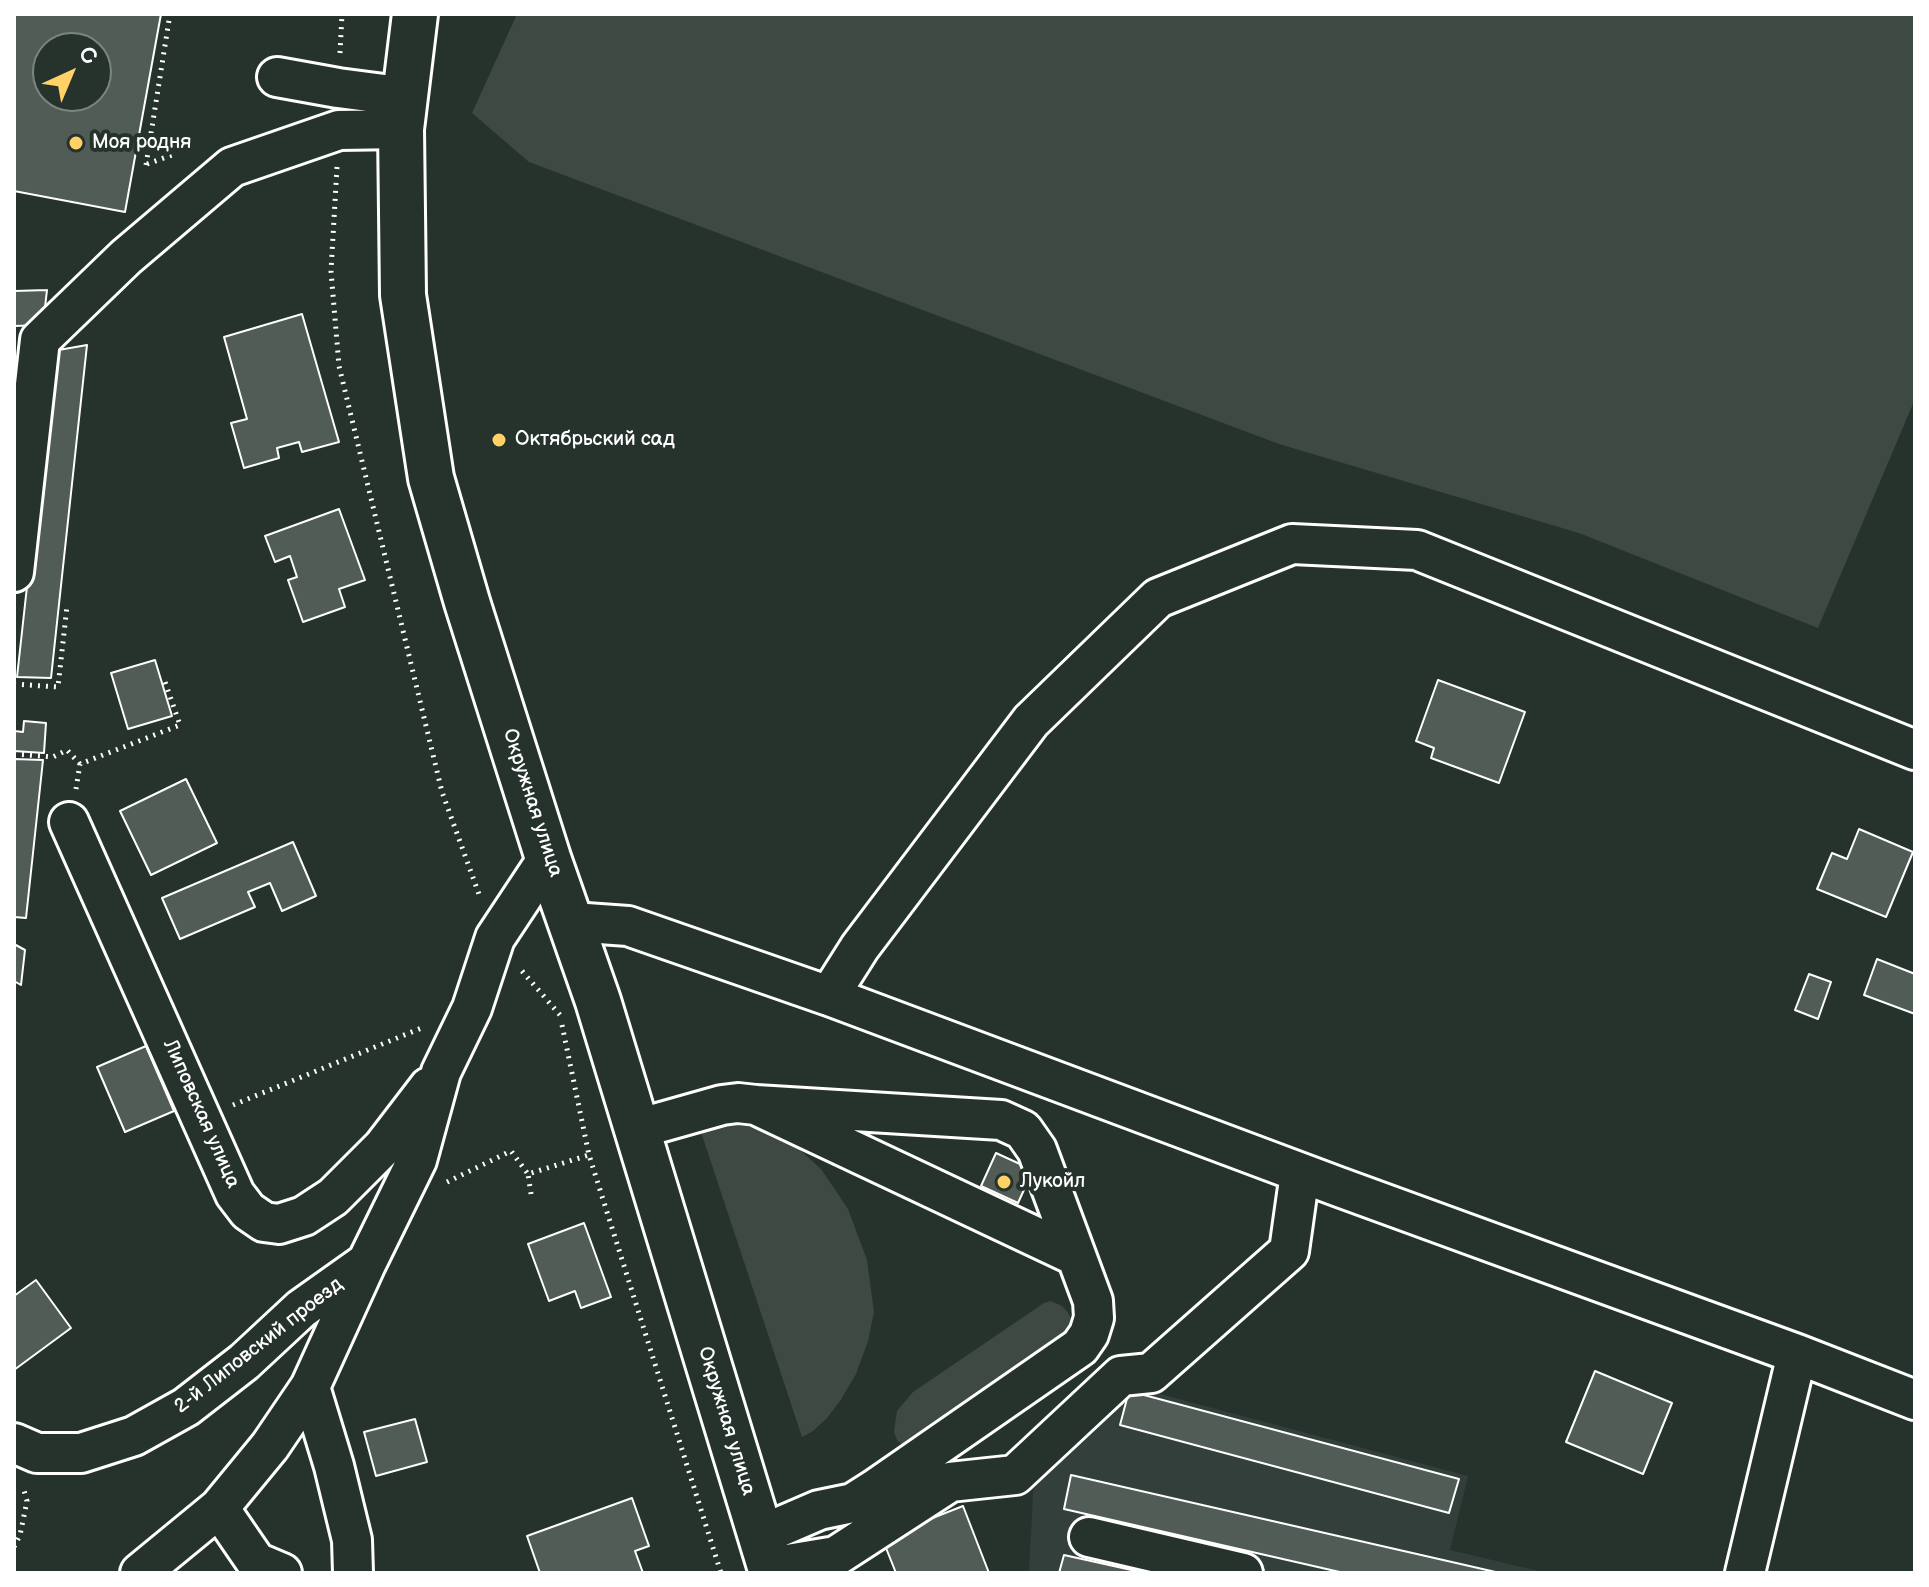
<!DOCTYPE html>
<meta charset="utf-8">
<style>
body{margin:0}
#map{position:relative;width:1929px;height:1587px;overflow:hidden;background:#26332d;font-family:"Balsamiq Sans",sans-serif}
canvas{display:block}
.frame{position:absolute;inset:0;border:16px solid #fff;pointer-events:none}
.north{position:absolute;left:32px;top:32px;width:80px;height:80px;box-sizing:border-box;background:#26332d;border:2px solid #7d8581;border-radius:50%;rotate:44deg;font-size:22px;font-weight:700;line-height:32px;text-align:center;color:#fff}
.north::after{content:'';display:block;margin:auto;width:28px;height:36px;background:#ffd166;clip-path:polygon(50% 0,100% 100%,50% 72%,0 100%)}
</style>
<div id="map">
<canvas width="1929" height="1587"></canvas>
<div class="frame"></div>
<div class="north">С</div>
</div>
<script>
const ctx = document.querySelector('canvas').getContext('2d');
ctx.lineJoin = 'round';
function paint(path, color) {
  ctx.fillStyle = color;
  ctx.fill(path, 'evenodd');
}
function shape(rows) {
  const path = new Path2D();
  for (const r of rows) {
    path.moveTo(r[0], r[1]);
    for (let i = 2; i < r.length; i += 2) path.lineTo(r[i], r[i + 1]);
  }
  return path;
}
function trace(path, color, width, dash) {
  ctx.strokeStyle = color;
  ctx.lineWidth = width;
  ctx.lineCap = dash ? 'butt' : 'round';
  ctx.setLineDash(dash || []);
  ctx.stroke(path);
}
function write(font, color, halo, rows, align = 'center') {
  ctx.font = font + ' "Balsamiq Sans",sans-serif';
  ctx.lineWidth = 8;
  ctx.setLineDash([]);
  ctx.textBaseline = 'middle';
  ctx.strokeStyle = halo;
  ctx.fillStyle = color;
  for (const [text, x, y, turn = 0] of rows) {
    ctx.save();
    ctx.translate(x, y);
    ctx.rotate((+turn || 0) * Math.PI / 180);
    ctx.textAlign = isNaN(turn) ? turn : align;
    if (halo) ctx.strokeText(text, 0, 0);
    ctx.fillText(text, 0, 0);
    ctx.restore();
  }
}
const built = shape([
 [1122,1384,1468,1476,1450,1550,1547,1573,1029,1573,1034,1474]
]);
const green = shape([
 [517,14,1915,14,1915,399,1818,628,1579,533,1279,444,529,162,472,113],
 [729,1125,749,1126,770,1132,791,1142,821,1169,848,1209,867,1260,874,1312,868,1341,856,1374,840,1401,827,1418,813,1431,802,1437,701,1132],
 [1051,1301,1062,1306,1069,1314,1074,1329,905,1447,897,1440,894,1432,897,1411,913,1392,1044,1303]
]);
const building = shape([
 [14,14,161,14,125,212,14,191,14,14],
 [48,48,96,48,96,96,48,96,48,48],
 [47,290,43,325,14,326,14,291,47,290],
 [302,314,339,442,302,452,299,442,277,448,279,458,244,468,231,423,247,419,224,337,302,314],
 [87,345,51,678,17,677,53,351,87,345],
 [339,509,365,580,339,589,345,607,303,622,288,580,297,577,290,556,275,562,265,536,339,509],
 [155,660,172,716,128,729,111,673,155,660],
 [1438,680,1525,712,1499,783,1431,758,1434,748,1416,741,1438,680],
 [24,721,46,723,44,753,14,751,14,731,23,732,24,721],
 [14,759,43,760,26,918,14,917,14,759],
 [186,779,217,843,151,875,120,811,186,779],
 [1859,829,1913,852,1886,917,1817,889,1832,853,1847,859,1859,829],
 [293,842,316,896,282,911,270,883,248,892,255,907,180,939,162,898,293,842],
 [14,944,25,950,21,985,14,981,14,944],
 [1877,959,1915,974,1915,1014,1864,995,1877,959],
 [1809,974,1831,982,1818,1019,1795,1010,1809,974],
 [146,1046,174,1111,125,1132,97,1067,146,1046],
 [996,1153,1033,1170,1018,1203,981,1186,996,1153],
 [584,1223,611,1297,581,1308,575,1291,549,1301,528,1244,584,1223],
 [36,1280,71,1328,14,1370,14,1296,36,1280],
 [1595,1371,1672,1403,1643,1474,1566,1442,1595,1371],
 [1129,1391,1459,1479,1449,1513,1120,1425,1129,1391],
 [415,1419,427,1462,376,1476,364,1432,415,1419],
 [1071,1475,1500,1573,1344,1573,1064,1509,1071,1475],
 [632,1498,649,1546,635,1551,643,1573,540,1573,527,1536,632,1498],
 [963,1506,989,1573,896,1573,882,1538,963,1506],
 [1064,1555,1145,1573,1059,1573,1064,1555]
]);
const path = shape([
 [340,53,342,14],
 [147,164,172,155],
 [146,165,170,14],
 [337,167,331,271,339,366,442,792,480,897],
 [14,684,58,687,67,606],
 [14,754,53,757,67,750,80,764],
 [76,789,80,764,180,725,165,682],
 [522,971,560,1015],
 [562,1025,589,1155,721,1573],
 [233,1105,424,1027],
 [447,1182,511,1151,528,1174],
 [531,1194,528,1174,589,1155],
 [14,1547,20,1535,27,1501,23,1487]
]);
const minor = shape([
 [277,77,338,88,407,97],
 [14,572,40,340,126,257,232,167,339,130,401,129],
 [69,822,235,1194,248,1211,264,1222,279,1224,304,1216,333,1197,383,1147,429,1087],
 [572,922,628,926,829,996,1339,1187,1797,1354,1915,1400],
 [829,996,860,947,1031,721,1158,598,1292,544,1417,550,1915,750],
 [756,1105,1001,1120,1023,1130,1037,1150,1093,1301,1094,1318,1089,1334,1080,1347,875,1489,853,1503,819,1510,761,1535],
 [637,1129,722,1105,738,1103,756,1105,1076,1256],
 [310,1387,334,1466,352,1540,353,1573],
 [14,1443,37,1453,81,1453,134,1436,186,1407,244,1362,301,1309,363,1265],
 [219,1508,256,1562,282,1573],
 [1089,1537,1243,1573],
 [770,1567,836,1556,950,1482,1015,1475,1121,1376,1151,1373,1289,1251,1300,1173],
 [140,1573,219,1508,270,1446,310,1387,366,1264,417,1160,441,1072,472,1008,495,938,548,858],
 [1745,1573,1797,1354]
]);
const major = shape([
 [415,14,401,129,403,295,431,478,467,602,548,858,598,1001,772,1573]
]);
const markers = [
 [76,143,8,"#ffd166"],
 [499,440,8,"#ffd166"],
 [1004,1182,8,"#ffd166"]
];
const poiNames = [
 ["Моя родня",92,143],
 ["Октябрьский сад",515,440],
 ["Лукойл",1020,1182]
];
const streetNames = [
 ["Окружная улица",532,803,72],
 ["Липовская улица",201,1114,66],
 ["2-й Липовский проезд",259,1346,-38],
 ["Окружная улица",726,1421,73]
];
paint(built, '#333f3a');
paint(green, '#3e4944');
paint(building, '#515c57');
trace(building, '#fff', 2);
trace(minor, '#fff', 44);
trace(major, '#fff', 50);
trace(path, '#fff', 5, [2, 6]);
trace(minor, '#26332d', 38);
trace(major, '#26332d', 44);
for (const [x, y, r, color] of markers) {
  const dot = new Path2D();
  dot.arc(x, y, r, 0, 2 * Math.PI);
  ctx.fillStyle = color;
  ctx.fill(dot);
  trace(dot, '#26332d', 3);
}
write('20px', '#fff', '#26332d', poiNames, 'left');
write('20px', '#fff', '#26332d', streetNames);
</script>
